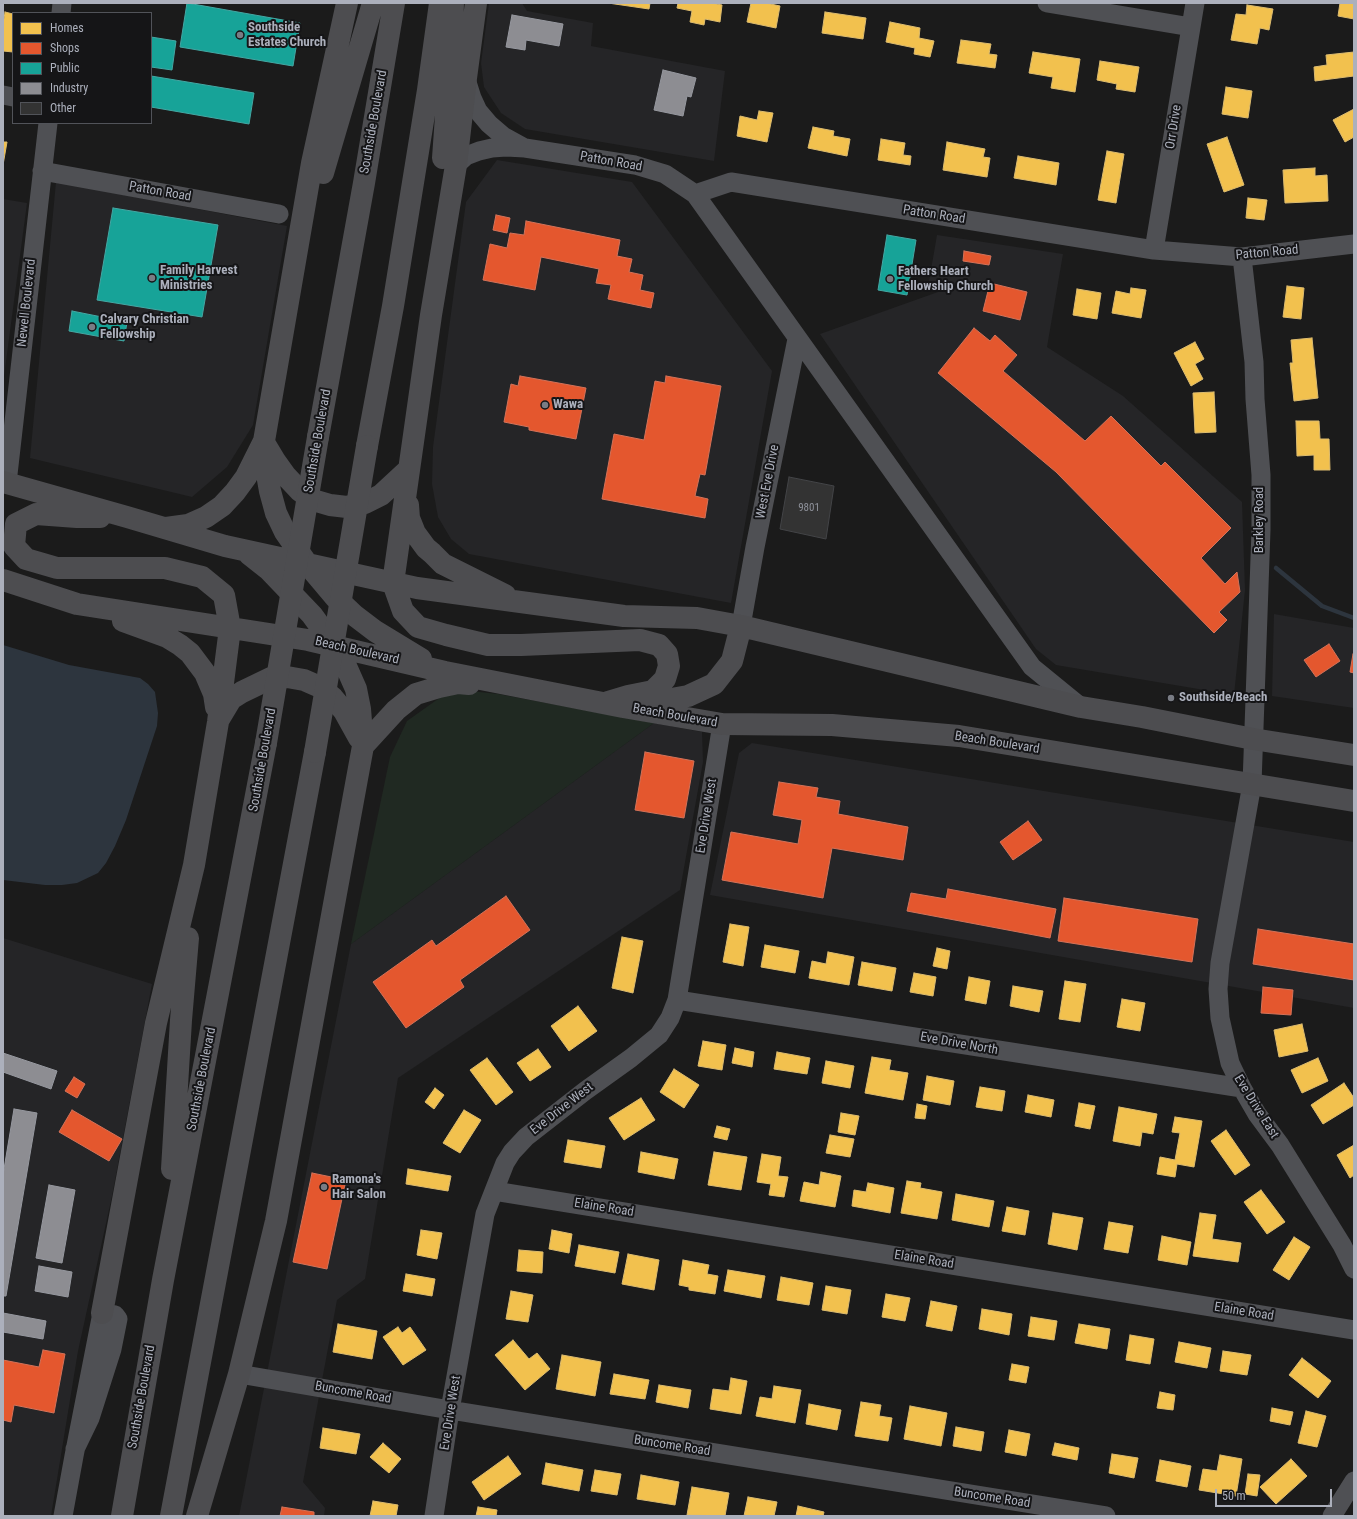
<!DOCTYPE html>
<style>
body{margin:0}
#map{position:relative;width:1357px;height:1519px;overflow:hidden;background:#1b1b1b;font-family:"Roboto Condensed",sans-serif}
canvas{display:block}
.frame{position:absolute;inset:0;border:4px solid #acb0bc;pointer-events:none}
.legend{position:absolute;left:12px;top:12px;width:140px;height:112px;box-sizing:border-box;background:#151517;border:1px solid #515359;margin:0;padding:5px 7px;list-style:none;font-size:12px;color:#acb0bc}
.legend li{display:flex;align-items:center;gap:8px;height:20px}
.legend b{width:20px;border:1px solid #515359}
.scale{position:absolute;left:1215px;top:1489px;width:117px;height:18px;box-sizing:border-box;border:2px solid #acb0bc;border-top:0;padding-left:5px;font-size:12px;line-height:14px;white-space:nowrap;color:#acb0bc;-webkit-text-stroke:3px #151517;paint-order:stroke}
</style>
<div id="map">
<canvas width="1357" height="1519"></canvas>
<div class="frame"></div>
<ul class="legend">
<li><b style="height:11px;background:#f2c14e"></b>Homes</li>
<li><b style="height:11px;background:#e4572e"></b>Shops</li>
<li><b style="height:11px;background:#17a398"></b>Public</li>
<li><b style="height:11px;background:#8d8d92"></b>Industry</li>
<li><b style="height:11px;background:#333"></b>Other</li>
</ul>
<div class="scale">50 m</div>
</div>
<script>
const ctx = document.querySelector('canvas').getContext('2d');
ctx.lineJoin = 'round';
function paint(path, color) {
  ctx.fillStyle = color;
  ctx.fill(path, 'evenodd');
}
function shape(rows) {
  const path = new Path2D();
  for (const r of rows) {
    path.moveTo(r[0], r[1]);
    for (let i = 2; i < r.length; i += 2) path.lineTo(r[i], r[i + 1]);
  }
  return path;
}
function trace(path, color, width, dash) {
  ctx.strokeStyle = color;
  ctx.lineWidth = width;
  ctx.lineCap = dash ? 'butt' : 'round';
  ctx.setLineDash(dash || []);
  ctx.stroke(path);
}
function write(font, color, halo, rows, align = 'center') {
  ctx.font = font + ' "Roboto Condensed",sans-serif';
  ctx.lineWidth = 4;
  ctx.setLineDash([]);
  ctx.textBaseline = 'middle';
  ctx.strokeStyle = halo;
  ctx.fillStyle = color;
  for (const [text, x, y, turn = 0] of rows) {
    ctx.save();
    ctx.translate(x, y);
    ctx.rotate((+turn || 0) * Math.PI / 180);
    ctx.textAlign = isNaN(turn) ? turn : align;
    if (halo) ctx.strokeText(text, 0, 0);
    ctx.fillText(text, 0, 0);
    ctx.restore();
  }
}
const built = shape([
 [489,3,522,3,527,11,593,23,591,46,725,71,714,161,525,129,501,113,484,87,481,63],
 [497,160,632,182,772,371,731,603,469,554,451,539,438,517,432,484,433,447,466,202],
 [56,182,287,226,253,425,227,467,192,497,30,458],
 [3,199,27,203,3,384],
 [937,235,1063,254,1047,347,1123,396,1242,502,1245,590,1234,695,1056,665,1036,649,820,334,938,292,928,287],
 [1274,614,1354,628,1354,708,1272,696],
 [654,723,702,732,703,762,680,890,398,1078,365,1279,337,1300,303,1482,325,1508,324,1516,239,1516,351,944],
 [752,743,1354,842,1354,1008,710,895,739,753],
 [3,938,152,984,112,1196,78,1351,51,1516,3,1516]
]);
const green = shape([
 [452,689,498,694,654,723,351,944,390,757,407,721]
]);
const water = shape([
 [3,645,69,665,140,678,148,684,155,692,158,713,157,726,126,820,115,846,106,863,98,873,77,883,62,885,45,885,3,880]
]);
const homes = shape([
 [608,3,650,3,649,9,608,3],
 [678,3,711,3,722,5,720,22,705,19,704,25,690,22,692,11,677,8,678,3],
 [751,3,766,3,780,6,776,28,747,22,751,3],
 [1340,3,1354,3,1354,19,1338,16,1340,3],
 [1247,5,1273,9,1269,30,1260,28,1257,44,1231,40,1236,14,1246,15,1247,5],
 [5,12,13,14,13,52,3,51,3,18,4,19,5,12],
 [825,12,866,18,863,39,822,33,825,12],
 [890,22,920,28,919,38,934,41,930,57,914,54,915,48,886,42,890,22],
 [961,40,991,44,989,54,997,55,995,68,957,63,961,40],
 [1033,52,1080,59,1075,92,1051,88,1053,77,1029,73,1033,52],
 [1354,52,1354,76,1315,81,1314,67,1327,65,1326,55,1354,52],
 [1100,61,1139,67,1135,92,1116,89,1117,84,1097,80,1100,61],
 [1226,87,1252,91,1248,118,1222,114,1226,87],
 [1354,109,1354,137,1345,142,1333,120,1354,109],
 [759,111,773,113,767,142,737,136,740,116,757,120,759,111],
 [813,127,834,131,833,136,850,139,847,156,808,148,813,127],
 [1227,137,1244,185,1224,192,1207,144,1227,137],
 [881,139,905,143,903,155,911,156,910,165,878,160,881,139],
 [3,142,7,142,3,165,3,142],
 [947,142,985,149,983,157,990,158,987,177,943,170,947,142],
 [1107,151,1124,154,1116,203,1098,200,1107,151],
 [1018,156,1059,163,1056,185,1014,178,1018,156],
 [1315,168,1315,176,1327,175,1328,201,1285,203,1283,170,1315,168],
 [1248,198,1267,200,1264,220,1246,218,1248,198],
 [1287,286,1304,288,1301,319,1283,317,1287,286],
 [1131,288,1146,290,1141,318,1112,313,1116,291,1130,294,1131,288],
 [1077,289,1101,293,1097,319,1073,315,1077,289],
 [1312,338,1318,398,1294,401,1290,363,1293,363,1291,340,1312,338],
 [1195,342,1204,359,1195,364,1203,379,1191,386,1174,353,1195,342],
 [1214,392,1216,432,1195,433,1193,393,1214,392],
 [1296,421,1319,421,1320,439,1329,439,1330,470,1314,470,1314,455,1297,456,1296,421],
 [730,924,749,927,743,966,723,962,730,924],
 [622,937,643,941,633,993,612,988,622,937],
 [765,945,799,951,795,973,761,967,765,945],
 [937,948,950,951,947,969,933,966,937,948],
 [828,952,854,957,849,985,809,978,812,961,826,964,828,952],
 [862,962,896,968,892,991,858,985,862,962],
 [914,973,936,977,933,996,910,992,914,973],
 [969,977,990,981,986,1004,965,1000,969,977],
 [1065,981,1086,984,1080,1022,1059,1019,1065,981],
 [1013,986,1043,991,1039,1012,1010,1006,1013,986],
 [1122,999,1145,1003,1140,1031,1117,1027,1122,999],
 [578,1006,597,1031,569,1051,551,1026,578,1006],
 [1302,1024,1308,1051,1279,1057,1274,1030,1302,1024],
 [703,1041,726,1045,722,1070,698,1066,703,1041],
 [735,1048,754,1052,752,1067,732,1063,735,1048],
 [538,1049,551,1067,530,1081,517,1063,538,1049],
 [777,1052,810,1058,807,1074,774,1069,777,1052],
 [872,1057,891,1060,889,1070,908,1073,903,1100,865,1093,872,1057],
 [487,1058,513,1092,496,1105,470,1070,487,1058],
 [1318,1058,1328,1081,1302,1093,1291,1070,1318,1058],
 [826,1061,854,1066,850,1088,822,1083,826,1061],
 [674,1069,699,1085,684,1108,660,1092,674,1069],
 [927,1076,954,1081,950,1105,923,1100,927,1076],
 [1344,1083,1354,1098,1354,1105,1323,1124,1311,1105,1344,1083],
 [980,1087,1005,1091,1002,1111,976,1107,980,1087],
 [435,1088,444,1095,434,1109,425,1102,435,1088],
 [1028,1095,1054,1100,1051,1117,1025,1112,1028,1095],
 [641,1098,655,1120,624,1140,609,1118,641,1098],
 [1079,1103,1095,1106,1090,1129,1075,1126,1079,1103],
 [917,1104,927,1106,925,1119,915,1118,917,1104],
 [1119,1107,1157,1114,1153,1134,1142,1132,1140,1146,1113,1141,1119,1107],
 [464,1110,481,1120,460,1153,443,1143,464,1110],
 [841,1113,859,1116,855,1135,838,1132,841,1113],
 [1175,1117,1202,1121,1194,1167,1177,1164,1175,1177,1157,1174,1160,1157,1175,1160,1180,1133,1172,1132,1175,1117],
 [717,1126,730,1129,727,1140,714,1137,717,1126],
 [1226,1130,1250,1165,1235,1175,1211,1141,1226,1130],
 [830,1135,854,1139,850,1157,826,1153,830,1135],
 [568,1140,605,1146,601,1168,564,1162,568,1140],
 [1354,1145,1354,1175,1350,1178,1337,1155,1354,1145],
 [641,1152,678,1159,674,1179,638,1172,641,1152],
 [714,1152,747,1157,741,1190,708,1185,714,1152],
 [762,1154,781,1157,778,1176,788,1177,784,1197,769,1195,771,1184,757,1182,762,1154],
 [408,1169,451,1176,448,1191,406,1184,408,1169],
 [821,1172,841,1176,835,1207,800,1201,804,1182,819,1185,821,1172],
 [907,1181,921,1183,920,1188,942,1192,937,1219,901,1213,907,1181],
 [868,1183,894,1188,890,1213,852,1206,854,1190,866,1192,868,1183],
 [1261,1190,1285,1222,1267,1234,1244,1202,1261,1190],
 [956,1194,994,1201,989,1227,952,1220,956,1194],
 [1007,1207,1029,1211,1025,1235,1002,1231,1007,1207],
 [1053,1213,1083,1218,1077,1250,1048,1244,1053,1213],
 [1200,1213,1216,1215,1212,1239,1241,1243,1238,1262,1193,1256,1200,1213],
 [1109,1222,1133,1226,1128,1253,1104,1249,1109,1222],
 [421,1230,442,1233,437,1259,417,1255,421,1230],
 [552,1230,572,1234,569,1253,549,1249,552,1230],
 [1162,1236,1191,1242,1187,1265,1158,1260,1162,1236],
 [1294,1237,1310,1247,1289,1280,1273,1270,1294,1237],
 [579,1245,619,1252,615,1273,575,1266,579,1245],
 [519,1250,543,1252,542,1273,517,1271,519,1250],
 [628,1254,659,1260,654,1290,622,1284,628,1254],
 [683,1260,709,1265,707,1274,718,1276,715,1294,689,1290,689,1287,679,1285,683,1260],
 [728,1270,765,1276,761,1298,724,1291,728,1270],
 [406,1274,435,1279,432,1296,403,1291,406,1274],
 [781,1277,813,1283,809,1305,777,1300,781,1277],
 [826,1286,851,1290,847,1314,822,1310,826,1286],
 [511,1291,533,1295,528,1322,506,1319,511,1291],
 [886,1294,910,1298,905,1321,882,1317,886,1294],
 [931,1301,957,1306,952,1331,926,1326,931,1301],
 [982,1309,1012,1314,1009,1335,979,1329,982,1309],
 [1031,1317,1057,1321,1054,1340,1028,1336,1031,1317],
 [338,1324,377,1331,372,1359,333,1352,338,1324],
 [1079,1324,1110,1329,1107,1349,1075,1343,1079,1324],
 [398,1327,402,1333,410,1327,426,1350,403,1365,383,1337,398,1327],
 [1130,1335,1154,1339,1150,1364,1126,1360,1130,1335],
 [513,1340,529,1359,537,1353,550,1369,525,1390,495,1355,513,1340],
 [1179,1342,1211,1348,1207,1368,1175,1362,1179,1342],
 [1223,1351,1251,1355,1247,1375,1220,1371,1223,1351],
 [562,1355,601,1362,595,1396,556,1389,562,1355],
 [1302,1358,1331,1381,1318,1398,1289,1375,1302,1358],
 [1012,1364,1029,1367,1026,1383,1009,1380,1012,1364],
 [614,1374,649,1380,645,1399,610,1394,614,1374],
 [731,1378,747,1381,741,1414,710,1409,713,1389,729,1391,731,1378],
 [659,1385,691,1390,688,1408,656,1402,659,1385],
 [774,1386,801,1390,795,1423,756,1416,760,1397,772,1399,774,1386],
 [1160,1392,1175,1395,1173,1410,1157,1408,1160,1392],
 [861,1402,881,1405,879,1416,892,1418,888,1441,855,1436,861,1402],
 [809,1404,841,1410,837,1430,806,1424,809,1404],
 [910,1406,947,1413,941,1446,904,1439,910,1406],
 [1272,1408,1293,1412,1290,1425,1270,1421,1272,1408],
 [1306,1411,1326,1416,1317,1447,1298,1443,1306,1411],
 [956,1427,984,1432,981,1451,953,1446,956,1427],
 [323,1428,360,1434,356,1454,320,1448,323,1428],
 [1009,1430,1030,1434,1026,1456,1005,1452,1009,1430],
 [383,1443,401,1459,389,1473,370,1457,383,1443],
 [1055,1443,1079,1448,1077,1460,1052,1455,1055,1443],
 [1112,1454,1138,1458,1134,1478,1109,1473,1112,1454],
 [1220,1455,1242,1459,1236,1496,1199,1490,1203,1469,1217,1471,1220,1455],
 [508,1456,521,1474,484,1500,472,1482,508,1456],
 [1291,1459,1307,1476,1276,1504,1260,1487,1291,1459],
 [1160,1460,1191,1466,1187,1487,1156,1481,1160,1460],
 [546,1463,583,1470,579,1491,542,1484,546,1463],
 [595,1470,621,1474,617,1495,591,1491,595,1470],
 [1248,1474,1260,1475,1257,1496,1245,1494,1248,1474],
 [641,1475,679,1482,675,1505,637,1499,641,1475],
 [692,1487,729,1493,725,1516,687,1515,692,1487],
 [748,1497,777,1502,774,1516,744,1516,748,1497],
 [373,1501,398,1505,396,1516,370,1516,373,1501],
 [798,1506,824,1512,823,1516,796,1516,798,1506],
 [478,1507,497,1510,496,1516,476,1516,478,1507]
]);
const shops = shape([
 [496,215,510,218,507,233,493,230,496,215],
 [526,221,620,240,617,256,632,259,629,272,643,275,640,290,654,293,651,308,608,299,611,285,596,283,599,269,541,257,535,290,483,280,490,244,507,248,510,233,524,235,526,221],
 [964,251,991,256,989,265,963,261,964,251],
 [990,283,1027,292,1020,320,983,311,990,283],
 [974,328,990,341,995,335,1017,355,1003,371,1085,441,1111,416,1161,466,1165,462,1231,528,1201,558,1225,584,1237,572,1240,592,1219,612,1227,620,1214,633,1056,472,938,373,974,328],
 [520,376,586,388,576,439,529,430,529,427,504,422,511,384,518,386,520,376],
 [666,376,721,386,705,475,700,474,695,496,708,499,705,518,602,499,614,434,644,440,655,381,665,383,666,376],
 [1329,644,1340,661,1316,677,1304,660,1329,644],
 [1353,654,1354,654,1354,673,1350,672,1353,654],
 [645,752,694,761,684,818,635,810,645,752],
 [779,782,818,788,816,797,840,801,838,814,908,827,903,860,832,848,823,898,722,880,731,832,798,844,802,820,773,815,779,782],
 [1028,821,1042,840,1013,860,1000,842,1028,821],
 [948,889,1056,909,1050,938,907,911,911,893,946,899,948,889],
 [506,896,530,930,460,980,464,987,406,1028,373,982,432,940,436,946,506,896],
 [1064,898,1198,919,1192,962,1058,941,1064,898],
 [1258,929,1354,944,1354,980,1253,964,1258,929],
 [1263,987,1293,990,1291,1015,1261,1013,1263,987],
 [74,1077,85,1084,77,1098,65,1091,74,1077],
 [72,1110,122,1139,109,1161,59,1132,72,1110],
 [312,1173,346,1180,327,1269,293,1262,312,1173],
 [43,1350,65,1354,54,1413,14,1405,11,1422,3,1420,3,1360,39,1367,43,1350],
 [282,1507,314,1512,314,1516,280,1516,282,1507]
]);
const public = shape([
 [187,3,300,23,293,66,180,47,187,3],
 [151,37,176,41,172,70,151,67,151,37],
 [151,76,254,93,249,124,151,107,151,76],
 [113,208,218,225,202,317,97,300,113,208],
 [887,235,916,240,907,295,878,290,887,235],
 [72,311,127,322,124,341,69,331,72,311]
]);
const industry = shape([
 [512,15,563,24,559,46,526,40,525,50,506,47,512,15],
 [663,70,696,78,691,97,687,96,683,116,654,110,663,70],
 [3,1053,57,1071,51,1089,3,1072,3,1053],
 [14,1109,37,1113,6,1296,3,1296,3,1175,14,1109],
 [49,1185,75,1190,62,1263,36,1258,49,1185],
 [39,1266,72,1272,68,1297,35,1291,39,1266],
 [3,1313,46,1321,43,1339,3,1332,3,1313]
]);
const stream = shape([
 [1276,568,1322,606,1354,618]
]);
const building = shape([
 [789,477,834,486,826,539,780,529,789,477]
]);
const minor = shape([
 [1047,3,1191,27],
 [61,13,62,3],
 [466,79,472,98,478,111,489,124,503,136,523,147],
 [3,95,13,97],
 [456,165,466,156,479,151,492,148,506,147,525,148,635,165,665,174,695,194,1032,667,1081,707],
 [42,171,279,214],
 [695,194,731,182,1154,250,1242,257,1354,244],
 [1154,250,1195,3],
 [1242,257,1254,362,1255,399,1261,475,1261,530,1252,784,1220,963,1218,989,1220,1018,1230,1063,1242,1088,1257,1114,1280,1145,1342,1245,1354,1269],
 [7,483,48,123],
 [741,626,755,547,797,339],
 [677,1000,1242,1088],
 [494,1191,1354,1330],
 [239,1374,450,1410,1106,1516],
 [63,1516,74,1456,102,1313,115,1315,118,1319,112,1349,90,1418,75,1449],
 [434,1516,450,1410,485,1214,494,1191,505,1163,512,1152,526,1137,585,1091,631,1058,659,1035,670,1018,677,1000,722,724],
 [1332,1516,1354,1481]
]);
const highway = shape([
 [347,3,312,163,264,441,267,474,270,491,276,513,285,532,308,565,335,597,354,615,375,631,421,659],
 [476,3,466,78,456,165,431,315,393,583,403,611,418,627,446,635,488,645,521,645,640,640,659,645,667,654,669,666,665,679,653,691,628,696,608,702],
 [443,158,452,32,453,3],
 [323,173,373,3],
 [318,437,364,183,394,3],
 [266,446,275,461,285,475,300,491,313,500,330,505,347,507,365,503,381,495,408,470],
 [367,446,393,306,428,90,440,3],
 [3,482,127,517,225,546,417,588,624,616,697,618,741,626,1081,707,1142,717,1253,739,1354,755],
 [408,505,409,518,415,533,426,548,432,553,443,564,505,595],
 [100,517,77,517,36,514,16,524,14,546,26,559,57,568,165,568,202,577,224,595,230,628,218,722,194,865,156,1023,102,1313],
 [166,528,188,525,206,517,222,506,235,492,246,477,264,441],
 [3,580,77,604,308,640,445,672,623,707,722,724,832,725,959,736,1354,801],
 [123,621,167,637,180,645,190,653,205,673,214,694,216,707],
 [638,705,688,696,714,684,732,661,741,626],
 [219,719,231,699,242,692,271,678,287,677,304,680,320,687,333,698,344,711,359,738],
 [363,746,396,710,416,694,439,687,458,683,469,684],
 [172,1169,181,1020,188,938],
 [122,1516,163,1280,266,743],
 [171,1516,315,752],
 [197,1516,239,1374,276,1221,363,746,360,709,356,689,341,655,312,615,268,569,249,554]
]);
const highwayBridge = shape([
 [266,743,318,437],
 [315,752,367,446]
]);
const markers = [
 [240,35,4,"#797c84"],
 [152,278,4,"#797c84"],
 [890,279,4,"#797c84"],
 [92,327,4,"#797c84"],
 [545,405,4,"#797c84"],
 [1171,698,4,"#797c84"],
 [324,1187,4,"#797c84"]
];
const numberNames = [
 ["9801",809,508]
];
const poiNames = [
 ["Southside",248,28],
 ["Estates Church",248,43],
 ["Family Harvest",160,271],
 ["Ministries",160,286],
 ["Fathers Heart",898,272],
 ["Fellowship Church",898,287],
 ["Calvary Christian",100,320],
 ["Fellowship",100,335],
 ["Wawa",553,405],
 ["Southside/Beach",1179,698],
 ["Ramona's",332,1180],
 ["Hair Salon",332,1195]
];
const streetNames = [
 ["Southside Boulevard",374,122,-80],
 ["Orr Drive",1174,127,-81],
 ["Patton Road",611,162,10],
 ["Patton Road",160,192,10],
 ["Patton Road",934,215,9],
 ["Patton Road",1267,253,-5],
 ["Newell Boulevard",27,303,-84],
 ["Southside Boulevard",318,441,-80],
 ["West Eve Drive",768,482,-79],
 ["Barkley Road",1260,520,-90],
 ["Beach Boulevard",357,651,13],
 ["Beach Boulevard",675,716,10],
 ["Beach Boulevard",997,743,9],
 ["Southside Boulevard",263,760,-80],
 ["Eve Drive West",707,816,-81],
 ["Eve Drive North",959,1044,10],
 ["Southside Boulevard",202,1079,-79],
 ["Eve Drive East",1256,1107,58],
 ["Eve Drive West",562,1109,-38],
 ["Elaine Road",604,1208,9],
 ["Elaine Road",924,1260,9],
 ["Elaine Road",1244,1312,9],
 ["Buncome Road",353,1393,10],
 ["Southside Boulevard",142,1397,-80],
 ["Eve Drive West",451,1413,-81],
 ["Buncome Road",672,1446,9],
 ["Buncome Road",992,1498,9]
];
paint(built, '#252527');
paint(green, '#202922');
paint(water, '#2d353e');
paint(homes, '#f2c14e');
trace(homes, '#ddbc6f', 1);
paint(shops, '#e4572e');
trace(shops, '#d37259', 1);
paint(public, '#17a398');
trace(public, '#44a7a3', 1);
paint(industry, '#8d8d92');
trace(industry, '#96989f', 1);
trace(stream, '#2d353e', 4.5);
paint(building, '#333');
trace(building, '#434447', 1);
trace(minor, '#4f5054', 19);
trace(highway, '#4d4d50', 22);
trace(highwayBridge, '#4d4d50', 22);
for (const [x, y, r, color] of markers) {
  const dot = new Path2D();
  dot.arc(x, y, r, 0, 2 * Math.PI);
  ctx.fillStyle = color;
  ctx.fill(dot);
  trace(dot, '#151517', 1.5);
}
write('11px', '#8e919a', null, numberNames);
write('bold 13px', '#acb0bc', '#151517', poiNames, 'left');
write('13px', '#acb0bc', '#151517', streetNames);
</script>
